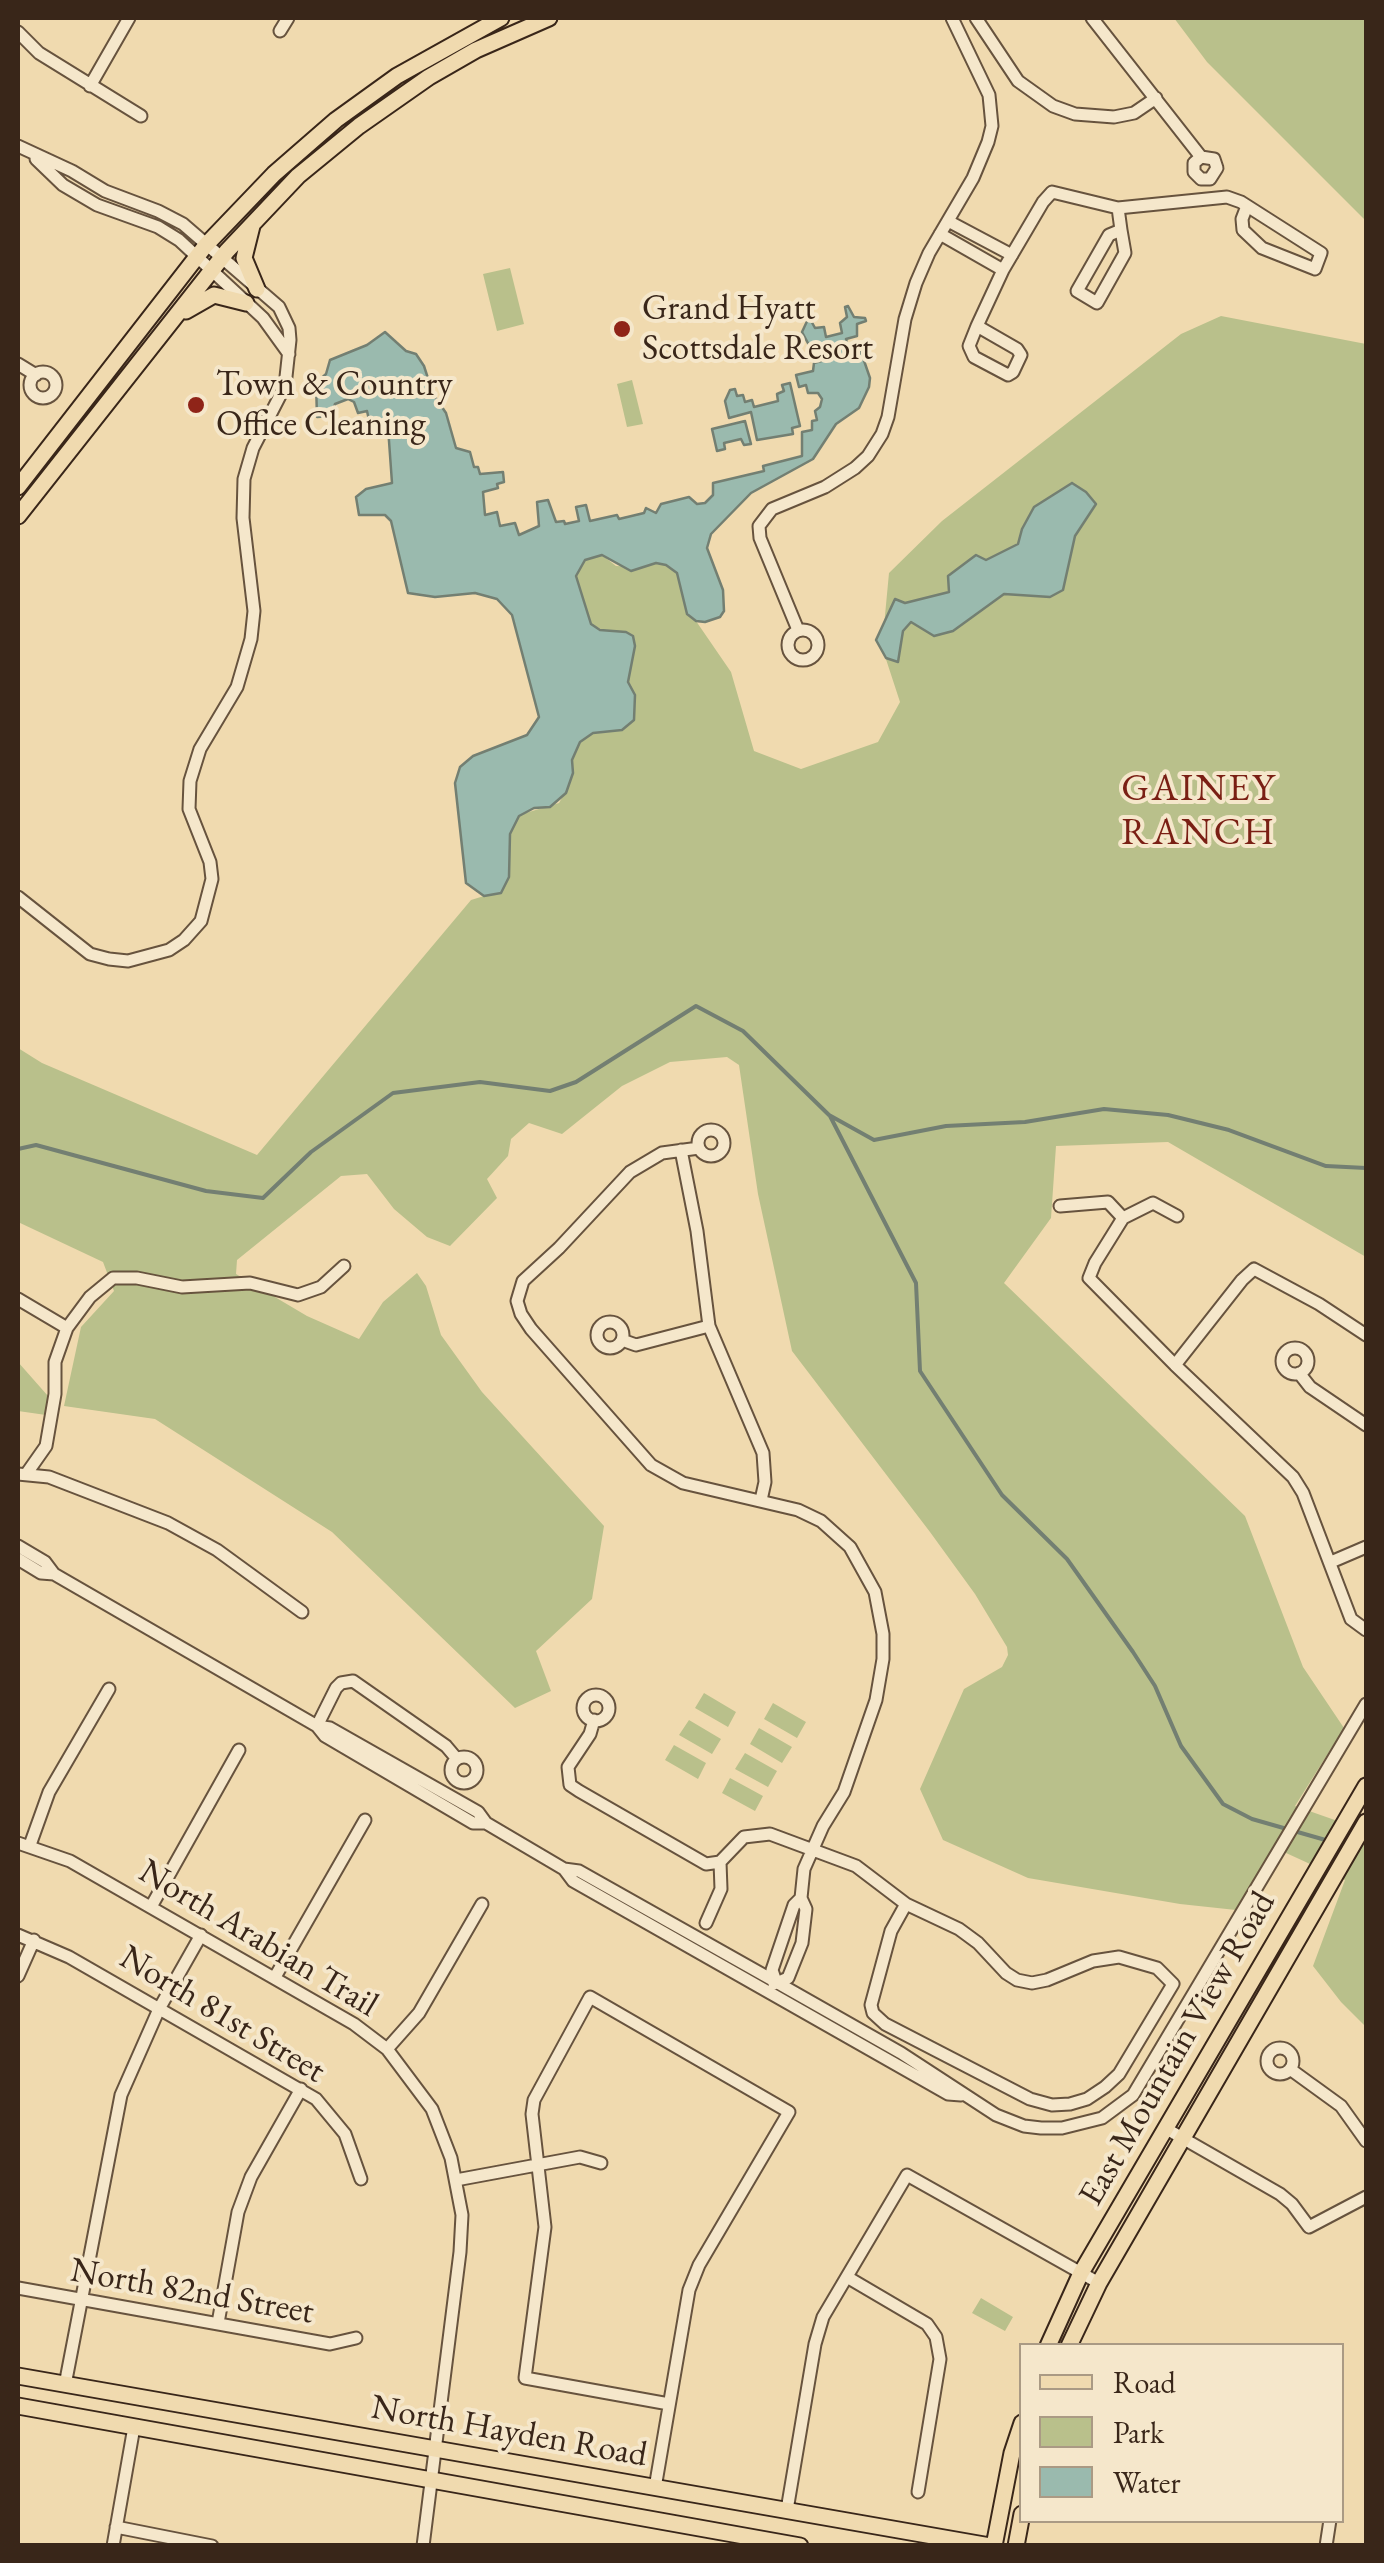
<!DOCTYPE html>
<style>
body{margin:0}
#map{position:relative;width:1384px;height:2563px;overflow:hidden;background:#f0daaf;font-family:"EB Garamond",serif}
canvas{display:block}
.frame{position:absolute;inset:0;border:20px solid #392619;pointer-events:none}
.legend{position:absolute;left:1019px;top:2343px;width:325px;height:180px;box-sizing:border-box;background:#f5e7cb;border:2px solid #aa9a84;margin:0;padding:12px 18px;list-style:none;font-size:30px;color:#392619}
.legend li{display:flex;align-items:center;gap:20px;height:50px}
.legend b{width:50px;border:2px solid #aa9a84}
</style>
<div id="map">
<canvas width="1384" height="2563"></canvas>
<div class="frame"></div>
<ul class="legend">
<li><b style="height:12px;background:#f0daaf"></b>Road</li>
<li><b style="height:28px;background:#b9c08b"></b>Park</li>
<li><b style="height:28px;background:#9abaae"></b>Water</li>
</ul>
</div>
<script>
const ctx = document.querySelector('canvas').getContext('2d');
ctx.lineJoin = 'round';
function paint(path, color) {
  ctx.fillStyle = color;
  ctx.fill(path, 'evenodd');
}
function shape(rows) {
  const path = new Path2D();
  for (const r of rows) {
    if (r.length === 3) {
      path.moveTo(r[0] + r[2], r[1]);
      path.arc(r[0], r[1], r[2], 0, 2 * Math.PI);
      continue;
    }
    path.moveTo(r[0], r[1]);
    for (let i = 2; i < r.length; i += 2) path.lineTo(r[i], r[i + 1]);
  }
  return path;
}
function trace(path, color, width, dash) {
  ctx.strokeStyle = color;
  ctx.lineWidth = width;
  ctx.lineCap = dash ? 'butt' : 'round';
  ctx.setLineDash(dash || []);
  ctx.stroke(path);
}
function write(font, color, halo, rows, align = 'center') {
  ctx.font = font + ' "EB Garamond",serif';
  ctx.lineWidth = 8;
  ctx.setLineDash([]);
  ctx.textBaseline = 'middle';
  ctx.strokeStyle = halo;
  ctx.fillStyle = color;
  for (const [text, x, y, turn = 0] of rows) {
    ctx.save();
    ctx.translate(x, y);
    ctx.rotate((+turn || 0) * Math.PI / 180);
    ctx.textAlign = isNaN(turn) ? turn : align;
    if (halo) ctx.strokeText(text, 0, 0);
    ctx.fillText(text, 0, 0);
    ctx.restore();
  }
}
const green = shape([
 [1174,18,1366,18,1366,221,1207,62],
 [510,268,524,324,497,331,483,274],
 [1221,316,1366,344,1366,1257,1168,1142,1056,1146,1051,1218,1004,1283,1245,1516,1303,1667,1344,1728,1295,1806,1366,1831,1366,2027,1341,2002,1313,1966,1345,1880,1273,1847,1236,1910,1180,1904,1028,1878,943,1840,920,1789,964,1689,1002,1667,1008,1655,1007,1647,975,1594,930,1532,792,1351,758,1194,739,1065,727,1057,670,1062,622,1086,562,1134,529,1123,511,1139,508,1156,487,1179,497,1198,450,1246,427,1237,394,1209,367,1174,341,1176,237,1260,236,1274,307,1316,359,1339,383,1302,417,1273,426,1286,441,1335,482,1392,604,1526,592,1599,536,1651,551,1691,515,1708,332,1532,155,1419,64,1406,81,1327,114,1291,103,1262,18,1222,18,1048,42,1063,257,1155,471,900,484,896,509,877,510,834,519,815,559,803,570,784,572,760,580,742,593,733,622,730,635,695,628,682,635,646,591,624,577,588,576,575,585,560,602,555,616,566,642,567,656,563,666,565,677,573,687,614,696,621,731,672,754,751,801,769,878,742,900,702,882,647,889,573,942,521,1181,334],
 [632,380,643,424,627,427,617,384],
 [18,1362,48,1396,46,1415,18,1411],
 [704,1693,736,1712,728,1727,695,1708],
 [773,1703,806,1722,797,1738,764,1719],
 [689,1720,721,1739,712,1754,679,1735],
 [759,1728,792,1747,782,1763,750,1744],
 [674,1745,706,1763,698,1779,665,1760],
 [745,1753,777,1771,768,1787,735,1769],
 [730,1778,763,1796,755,1811,722,1793],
 [981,2298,1013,2317,1005,2331,972,2313]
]);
const water = shape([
 [848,306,854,317,865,318,866,321,857,324,857,336,846,339,850,355,861,352,870,378,869,387,859,408,836,424,813,459,751,493,711,534,707,548,723,590,724,611,720,617,705,622,696,621,687,614,677,573,666,565,656,563,631,571,602,555,585,560,576,576,591,624,600,630,626,632,633,636,635,646,628,682,635,695,634,720,622,730,593,733,580,742,572,760,573,773,566,793,550,807,534,808,519,816,510,834,509,877,501,893,484,896,466,883,455,783,460,767,473,756,527,735,539,717,512,615,497,599,475,593,435,597,408,593,391,521,385,515,359,515,356,497,366,489,392,483,388,427,381,428,379,419,369,420,367,411,358,413,354,402,348,399,335,404,331,416,317,417,316,383,326,374,330,360,367,345,385,332,406,351,416,354,424,366,433,394,446,413,456,448,470,452,474,467,478,467,480,474,503,472,504,482,497,484,498,488,483,492,485,515,497,512,500,526,515,523,519,535,539,526,537,502,548,500,556,522,564,521,565,524,579,521,576,507,586,505,590,521,617,515,619,519,644,513,646,508,656,513,661,504,689,497,697,504,705,503,713,495,713,483,764,471,763,466,802,456,802,432,812,430,812,421,817,420,815,411,820,407,822,399,818,393,808,393,806,385,799,387,796,375,813,371,814,363,825,360,822,344,810,347,802,332,809,317,815,328,824,327,826,337,842,333,840,323,847,317,845,307,848,306],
 [790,383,800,426,792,428,793,434,757,440,751,412,729,418,725,401,730,390,735,389,737,396,743,395,745,402,752,400,754,407,778,401,777,394,784,391,782,385,790,383],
 [745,421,751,444,744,445,741,439,724,443,725,449,717,451,712,429,745,421],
 [1072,483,1086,492,1096,504,1075,536,1063,590,1050,597,1004,594,953,631,934,636,911,622,903,631,898,662,886,658,876,640,895,599,905,603,949,592,948,576,976,555,986,560,1018,544,1022,529,1034,507,1072,483]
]);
const stream = shape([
 [830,1116,916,1283,920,1371,1002,1495,1067,1559,1133,1652,1155,1686,1181,1746,1223,1804,1252,1819,1329,1841],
 [18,1149,36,1145,206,1191,263,1198,311,1152,393,1093,480,1082,550,1091,576,1082,696,1006,743,1031,829,1115,874,1140,946,1126,1025,1122,1104,1109,1168,1115,1229,1130,1326,1166,1366,1168]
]);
const minor = shape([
 [976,18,1018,81,1053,106,1075,114,1114,117,1134,113,1156,98],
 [1092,18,1201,157,1214,159,1217,168,1210,179,1201,179,1194,172,1194,163,1201,157],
 [280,31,288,18],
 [18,32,39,53,141,116],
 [90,86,129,18],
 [18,146,72,171,105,191,158,211,183,224,279,307,289,328,290,340,285,386,253,448,244,479,243,518,254,611,251,639,237,687,200,749,190,781,189,809,210,862,212,879,201,921,184,940,169,950,128,961,109,959,90,954,18,897],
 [36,159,63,185,97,205,158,227,179,240,263,318,289,354],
 [1118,208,1121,230,1109,235,1077,291,1097,303,1125,253,1121,230],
 [948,221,1012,255],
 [940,234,1003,270],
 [977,326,1017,349,1021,355,1013,372,1008,375,974,357,969,346,977,326,1003,270,1043,202,1052,192,1118,208,1227,197,1241,202,1321,253,1315,269,1262,248,1243,230,1242,219,1247,206],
 [18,364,36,375],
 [43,385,13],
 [803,645,15],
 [798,630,760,538,759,526,772,509,825,487,855,468,868,456,882,434,888,417,905,319,916,283,929,253,973,178,988,142,992,126,989,95,952,18],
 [711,1143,13],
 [699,1148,662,1153,630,1172,559,1248,523,1281,517,1301,521,1314,531,1329,651,1465,683,1483,798,1510,821,1521,850,1547,875,1592,883,1634,883,1659,876,1700,844,1792,823,1826,804,1869,801,1898,794,1905,772,1970,776,1982],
 [681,1150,697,1231,709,1326,763,1453,765,1482,761,1500],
 [1060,1206,1108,1202,1123,1218,1153,1203,1177,1216],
 [1123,1218,1095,1263,1089,1278,1175,1365,1242,1280,1254,1269,1319,1304,1366,1335],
 [18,1299,67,1328],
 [610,1335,13],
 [622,1340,636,1345,709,1326],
 [1295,1361,13],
 [1175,1365,1293,1477,1303,1493,1351,1619,1366,1630],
 [1299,1373,1310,1387,1366,1425],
 [27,1473,46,1446,55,1394,55,1362,67,1328,90,1297,113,1278,137,1278,182,1287,250,1283,298,1295,321,1287,344,1266],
 [18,1474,49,1477,168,1523,217,1550,302,1612],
 [18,1546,45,1562,54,1574],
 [18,1559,41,1573,54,1574,317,1726,325,1736,473,1823,486,1823,564,1869,579,1871,776,1982,901,2053,996,2115,1024,2126,1041,2128,1062,2128,1102,2118,1133,2095,1366,1704],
 [1331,1562,1366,1547],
 [596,1708,13],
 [594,1720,590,1734,568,1767,570,1785,579,1791,706,1864,720,1862,744,1837,770,1834,856,1866,906,1904,891,1931,871,2005,873,2013,885,2024,1030,2099,1052,2105,1070,2104,1087,2099,1105,2087,1119,2074,1173,1984,1157,1968,1119,1957,1093,1961,1047,1980,1032,1983,1017,1980,1006,1973,978,1943,959,1929,906,1904],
 [317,1726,330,1728,478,1812,486,1823],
 [317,1726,336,1688,341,1683,353,1681,446,1746,457,1759],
 [464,1770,13],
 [18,1843,70,1861,354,2024,387,2049,432,2109,451,2158,462,2215,460,2252,423,2546],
 [30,1845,49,1792,109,1689],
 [564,1869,573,1881,948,2094,961,2095],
 [152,1905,239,1750],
 [706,1923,721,1889,720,1862],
 [18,1935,69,1957,316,2099,345,2134,361,2179],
 [18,1976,34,1940],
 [275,1977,365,1820],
 [774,1984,788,1978,802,1943,806,1909,801,1898],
 [1280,2061,13],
 [387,2049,419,2013,482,1904],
 [1290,2069,1341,2106,1366,2141],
 [1165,2128,1280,2194,1292,2204,1309,2227,1366,2197],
 [456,2180,580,2157,601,2163],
 [847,2277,927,2324,936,2337,940,2359,918,2492],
 [18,2288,330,2344,356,2338],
 [218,2323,238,2212,251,2177,301,2089],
 [65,2385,121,2095,159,2009,201,1935],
 [655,2488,689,2290,699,2265,789,2112,590,1997,534,2100,532,2114,545,2227,525,2378,669,2404],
 [787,2510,815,2344,823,2317,907,2175,1099,2283],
 [116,2527,212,2546],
 [113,2546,134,2427],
 [1326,2546,1330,2520]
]);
const major = shape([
 [252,226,244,258,257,289],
 [186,311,214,295,246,303],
 [18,487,206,245,274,174,336,120,397,76,501,18],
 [18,516,227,251,298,176,359,126,429,77,476,50,549,18],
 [1048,2346,1081,2273,1366,1786],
 [1069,2346,1099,2283,1366,1822],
 [18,2376,990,2546],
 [18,2406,800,2546],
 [994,2546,1012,2453,1022,2423],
 [1016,2546,1022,2514]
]);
const markers = [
 [622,329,10,"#8f2418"],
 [196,405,10,"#8f2418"]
];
const poiNames = [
 ["Grand Hyatt",642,309],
 ["Scottsdale Resort",642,349],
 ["Town & Country",216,385],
 ["Office Cleaning",216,425]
];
const streetNames = [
 ["North Arabian Trail",258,1939,31],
 ["North 81st Street",222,2015,31],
 ["East Mountain View Road",1178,2049,-60],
 ["North 82nd Street",192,2292,10],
 ["North Hayden Road",509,2432,10]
];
const neighbourhoodNames = [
 ["GAINEY",1199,790],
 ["RANCH",1199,834]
];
paint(green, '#b9c08b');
paint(water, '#9abaae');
trace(water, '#737f72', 2.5);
trace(stream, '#737f72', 4);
trace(minor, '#67533e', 15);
trace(major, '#392619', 19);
trace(minor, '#f5e7cb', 11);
trace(major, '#f0daaf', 15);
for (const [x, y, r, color] of markers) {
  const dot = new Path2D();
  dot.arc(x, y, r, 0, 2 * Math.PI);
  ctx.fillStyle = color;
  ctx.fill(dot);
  trace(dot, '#f5e7cb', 4);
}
write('35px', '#392619', '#f5e7cb', poiNames, 'left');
write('35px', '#392619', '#f5e7cb', streetNames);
ctx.letterSpacing = '2.5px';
write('38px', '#7a1f14', '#f5e7cb', neighbourhoodNames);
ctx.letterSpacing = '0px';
</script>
